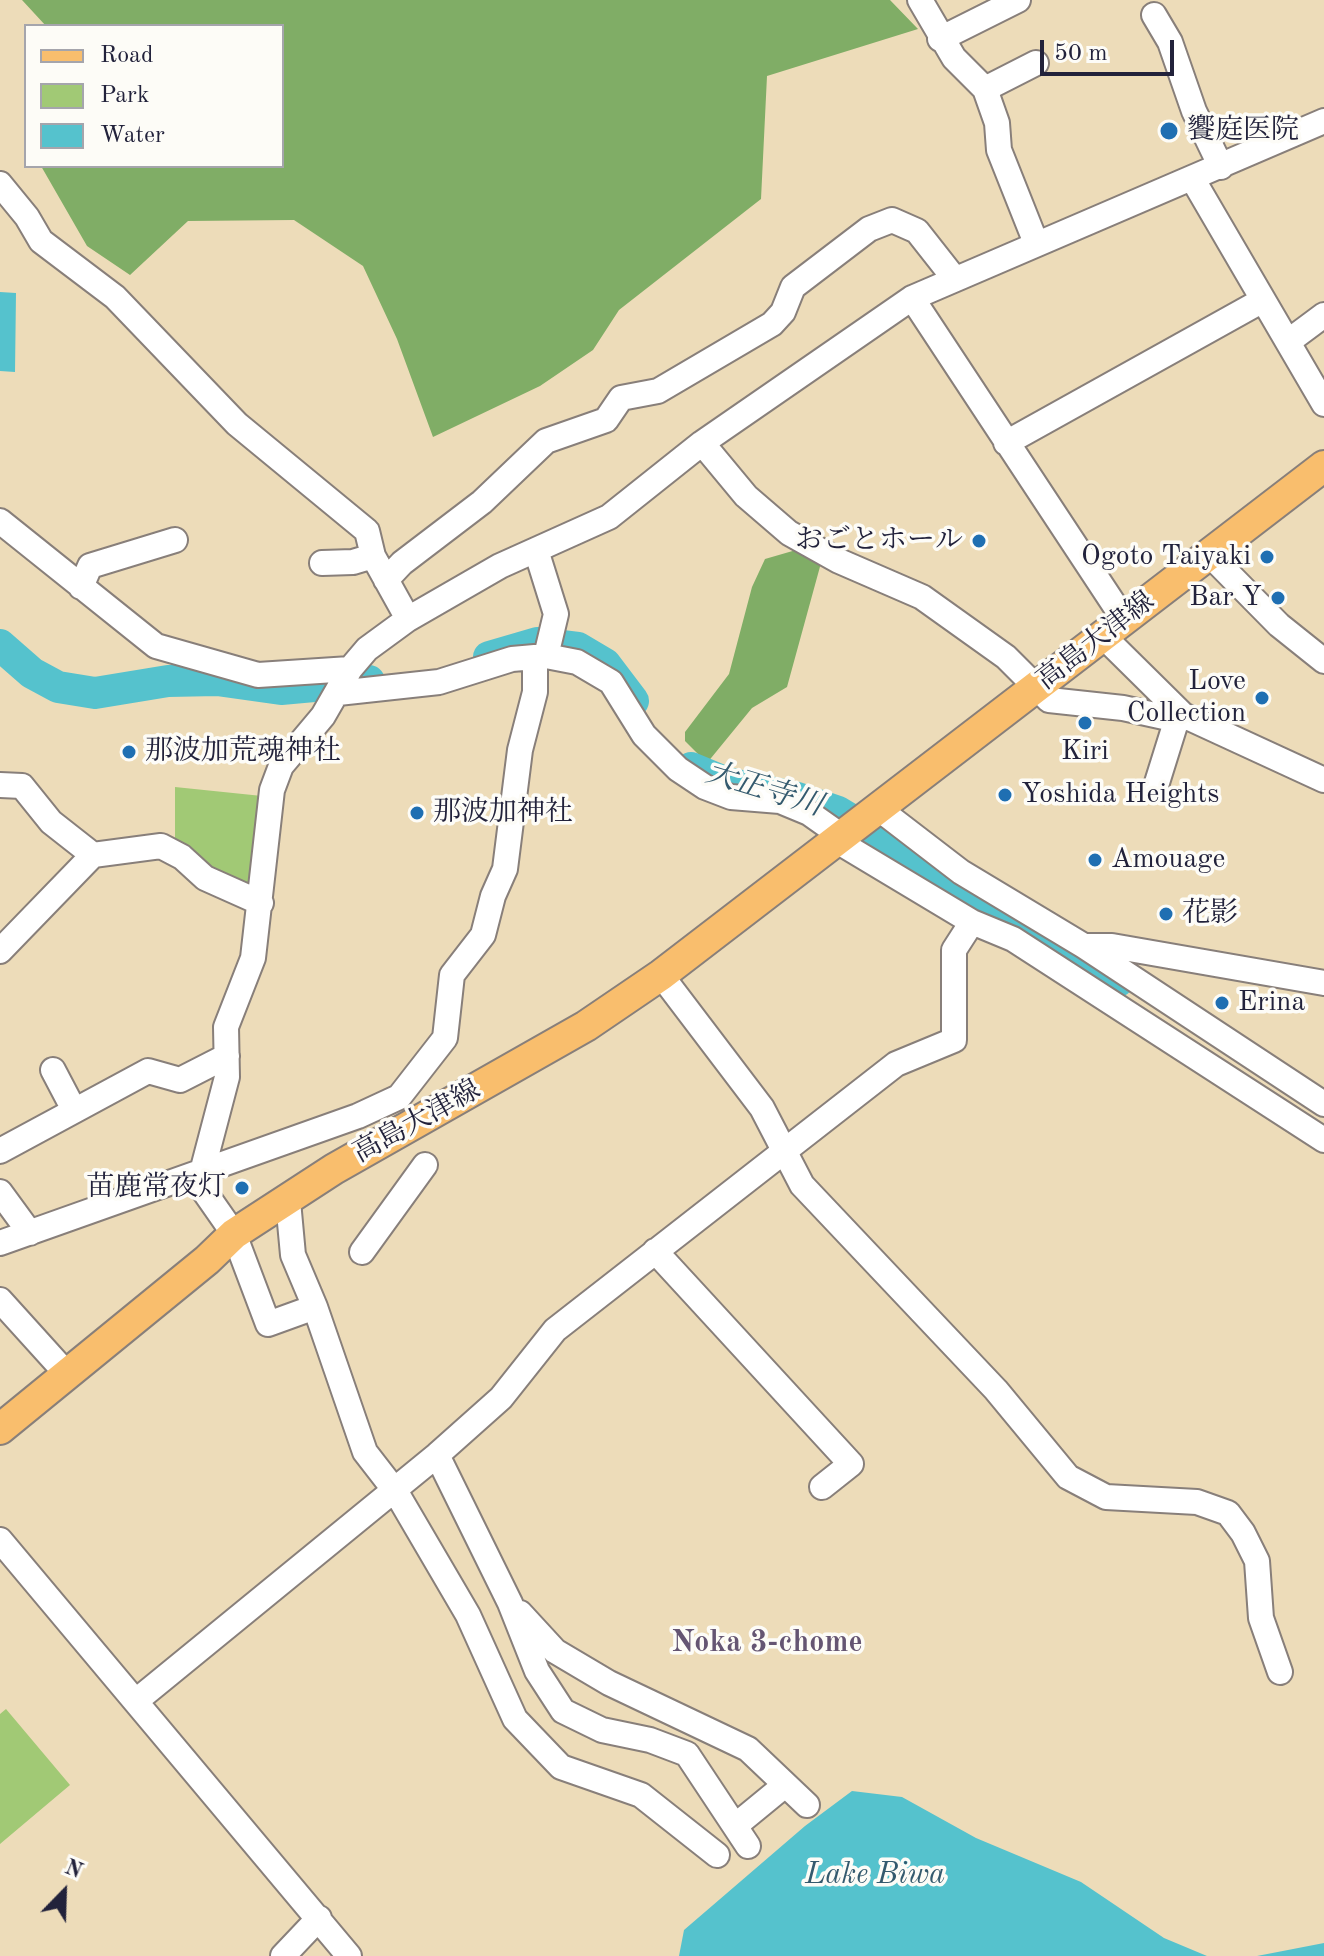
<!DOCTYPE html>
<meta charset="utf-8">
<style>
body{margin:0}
#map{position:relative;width:1324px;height:1956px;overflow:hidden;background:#eddcb9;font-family:"Old Standard TT",serif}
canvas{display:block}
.legend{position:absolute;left:24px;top:24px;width:260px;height:144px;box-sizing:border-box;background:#fdfcf7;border:2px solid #a5a5ac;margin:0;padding:10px 14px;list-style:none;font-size:24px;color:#22223b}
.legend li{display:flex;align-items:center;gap:16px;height:40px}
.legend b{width:40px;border:2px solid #a5a5ac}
.north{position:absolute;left:24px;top:1852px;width:80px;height:80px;-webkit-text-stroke:6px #fdfcf7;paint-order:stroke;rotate:23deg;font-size:22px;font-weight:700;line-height:32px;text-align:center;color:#22223b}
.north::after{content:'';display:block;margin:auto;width:28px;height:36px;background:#22223b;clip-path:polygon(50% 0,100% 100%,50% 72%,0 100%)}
.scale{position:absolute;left:1040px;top:40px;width:134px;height:36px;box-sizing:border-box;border:4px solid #22223b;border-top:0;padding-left:10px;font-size:24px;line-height:28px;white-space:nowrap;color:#22223b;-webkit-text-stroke:6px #fdfcf7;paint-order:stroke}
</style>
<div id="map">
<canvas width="1324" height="1956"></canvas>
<ul class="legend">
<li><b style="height:10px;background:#f9be6d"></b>Road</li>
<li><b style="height:22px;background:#a1c975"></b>Park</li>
<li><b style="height:22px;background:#55c2cd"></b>Water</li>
</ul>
<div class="north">N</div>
<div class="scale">50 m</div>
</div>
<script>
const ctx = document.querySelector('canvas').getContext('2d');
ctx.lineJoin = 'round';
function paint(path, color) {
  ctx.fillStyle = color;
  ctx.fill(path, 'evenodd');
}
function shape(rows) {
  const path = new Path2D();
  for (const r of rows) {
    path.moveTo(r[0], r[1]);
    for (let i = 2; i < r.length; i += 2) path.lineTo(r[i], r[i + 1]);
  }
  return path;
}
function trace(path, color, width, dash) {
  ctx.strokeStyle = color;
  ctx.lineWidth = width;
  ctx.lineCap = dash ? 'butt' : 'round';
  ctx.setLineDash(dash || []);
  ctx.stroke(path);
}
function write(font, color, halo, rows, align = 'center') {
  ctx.font = font + ' "Old Standard TT","Noto Serif JP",serif';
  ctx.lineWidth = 7;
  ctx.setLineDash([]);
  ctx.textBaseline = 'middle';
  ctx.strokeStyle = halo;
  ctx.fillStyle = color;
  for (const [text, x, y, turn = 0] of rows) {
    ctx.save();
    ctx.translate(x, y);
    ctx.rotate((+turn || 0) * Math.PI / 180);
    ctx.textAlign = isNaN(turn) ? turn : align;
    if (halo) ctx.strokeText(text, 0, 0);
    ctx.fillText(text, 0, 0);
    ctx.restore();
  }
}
const green = shape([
 [175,787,262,796,252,888,204,866,175,844],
 [6,1709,70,1785,0,1844,0,1714]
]);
const forest = shape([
 [22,0,890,0,918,29,767,76,761,199,619,310,593,350,540,386,433,437,397,339,363,266,294,220,188,221,130,275,87,246,41,166,282,166,282,26,46,26],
 [796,550,821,563,787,687,752,708,707,763,685,741,685,732,729,674,752,587,765,559]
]);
const water = shape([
 [0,292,16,293,15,372,0,371],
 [852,1791,902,1797,976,1838,1081,1882,1164,1938,1207,1956,679,1956,684,1930,805,1826],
 [1324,1943,1324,1956,1257,1956]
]);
const river = shape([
 [0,645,32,673,58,687,95,693,168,681,217,680,281,689,369,681],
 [489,657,537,643,578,648,605,664,633,701],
 [691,768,727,783,797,798,838,812,1118,981]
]);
const minor = shape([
 [920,0,954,58,985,89,997,123,999,150,1036,243],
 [1154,15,1170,42,1194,111,1221,167],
 [940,39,1018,0],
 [985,89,1036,63],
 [1192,178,1324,404],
 [0,184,27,217,41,241,115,297,237,424,367,531,373,556,408,619],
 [912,298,1123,618],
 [1289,341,1324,315],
 [702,443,746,496,789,533,839,561,922,597,1006,657,1049,700,1123,708,1164,717,1183,715,1324,780],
 [1006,443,1263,300],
 [0,521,156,646,258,675,350,669],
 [536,550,556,614,546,656],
 [1209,554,1279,625,1324,661],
 [322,563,353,562,373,556],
 [386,580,402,563,482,502,546,441,606,420,621,398,658,391,772,324,783,312,793,287,869,229,892,220,917,231,954,278],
 [81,587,90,566,175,540],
 [1102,635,1183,715,1175,725,1155,789],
 [338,693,439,682,512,659,546,656,577,662,611,682,644,735,678,769,705,787,731,797,780,801,809,813,843,837],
 [0,785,22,786,51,822,93,855,161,846,182,857,205,878,261,903],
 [879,809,961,872,1084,946,1324,1104],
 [837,841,972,922,1013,939,1324,1140],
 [1084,946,1112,946,1324,983],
 [0,951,93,855],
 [661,975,762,1108,802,1185,996,1390,1068,1477,1106,1497,1197,1502,1228,1513,1243,1533,1257,1561,1261,1618,1280,1672],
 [53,1070,74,1110],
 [0,1151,148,1071,180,1080,227,1056],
 [0,1192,30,1233],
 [288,1201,293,1255,315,1307,365,1452,396,1492,468,1615,515,1719,561,1767,641,1795,717,1855],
 [0,1243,358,1116,399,1097,445,1038,452,975,483,935,493,896,505,869,520,750,535,692,535,657],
 [655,1251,851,1464,822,1487],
 [362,1252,425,1165],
 [0,1300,66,1373],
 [315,1307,268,1324,234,1234,204,1191,202,1172,227,1077,226,1027,253,958,272,790,281,766,323,716,350,669,367,649,408,619,500,566,609,517,702,443,912,298,1324,121],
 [437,1455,510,1603,537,1671,563,1711,602,1730,650,1740,687,1754,748,1846],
 [0,1540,349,1956],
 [520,1613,555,1651,609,1683,748,1749,807,1805],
 [136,1701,437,1455,501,1398,555,1330,896,1064,954,1040,954,950,972,922],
 [735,1826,785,1785],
 [283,1956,319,1918]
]);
const major = shape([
 [0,1429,207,1260,234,1234,334,1169,586,1026,661,975,1324,466]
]);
const markers = [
 [1169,131,10,"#1f6fb2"],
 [979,541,8,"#1f6fb2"],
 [1267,557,8,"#1f6fb2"],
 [1278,598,8,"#1f6fb2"],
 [1262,698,8,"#1f6fb2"],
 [1085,723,8,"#1f6fb2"],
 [129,752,8,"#1f6fb2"],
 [1005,795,8,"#1f6fb2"],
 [417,813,8,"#1f6fb2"],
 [1095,860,8,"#1f6fb2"],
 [1166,914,8,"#1f6fb2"],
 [1222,1003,8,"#1f6fb2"],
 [242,1188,8,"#1f6fb2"]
];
const poiNames = [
 ["饗庭医院",1187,131],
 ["おごとホール",963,541,"right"],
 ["Ogoto Taiyaki",1251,557,"right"],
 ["Bar Y",1262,598,"right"],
 ["Love",1246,682,"right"],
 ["Collection",1246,714,"right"],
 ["那波加荒魂神社",145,752],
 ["Kiri",1085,752,"center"],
 ["Yoshida Heights",1021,795],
 ["那波加神社",433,813],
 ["Amouage",1111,860],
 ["花影",1182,914],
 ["Erina",1238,1003],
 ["苗鹿常夜灯",226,1188,"right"]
];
const streetNames = [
 ["高島大津線",1096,641,-38],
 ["高島大津線",417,1122,-29]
];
const waterNames = [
 ["大正寺川",764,790,17],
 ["Lake Biwa",875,1875]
];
const neighbourhoodNames = [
 ["Noka 3-chome",767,1643]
];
paint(green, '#a1c975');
paint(forest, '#80ad66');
paint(water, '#55c2cd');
trace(river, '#55c2cd', 32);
trace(minor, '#887f7a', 28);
trace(major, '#887f7a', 34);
trace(minor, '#fff', 24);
trace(major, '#f9be6d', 30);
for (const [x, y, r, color] of markers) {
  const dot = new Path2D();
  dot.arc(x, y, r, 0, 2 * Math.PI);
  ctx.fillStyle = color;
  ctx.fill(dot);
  trace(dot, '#fdfcf7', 3);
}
write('28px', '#22223b', '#fdfcf7', poiNames, 'left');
write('28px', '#22223b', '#fdfcf7', streetNames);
write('italic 30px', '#345a6e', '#fdfcf7', waterNames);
write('bold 30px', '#655572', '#fdfcf7', neighbourhoodNames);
</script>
